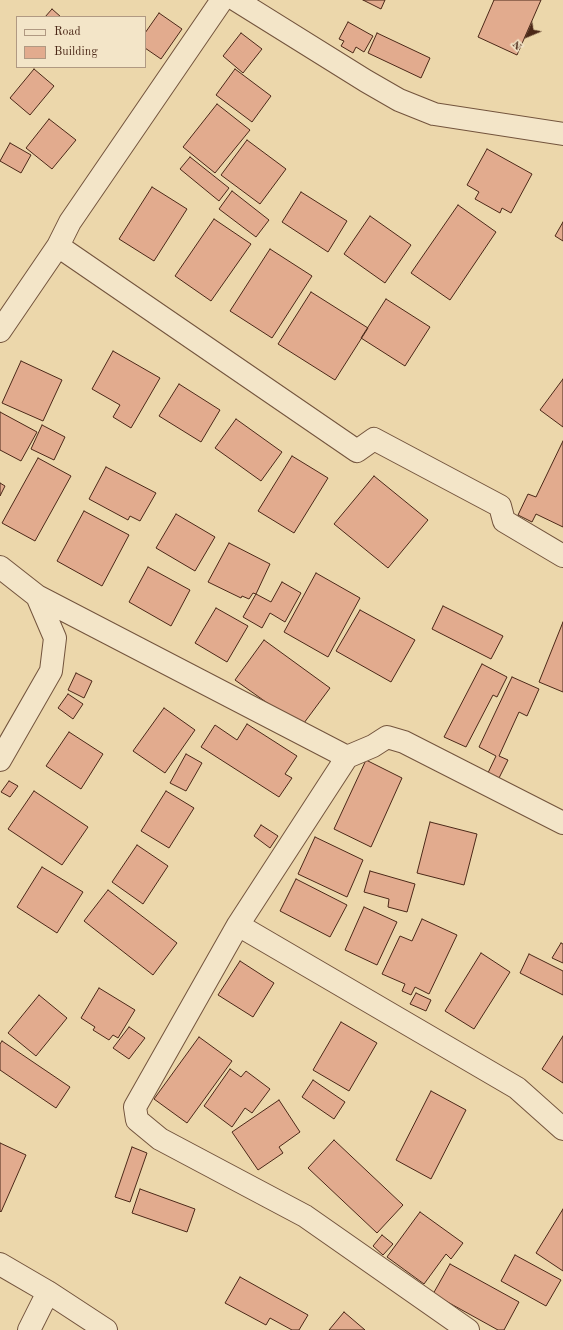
<!DOCTYPE html>
<style>
body{margin:0}
#map{position:relative;width:563px;height:1330px;overflow:hidden;background:#ecd7ab;font-family:"Old Standard TT",serif}
canvas{display:block}
.legend{position:absolute;left:16px;top:16px;width:130px;height:52px;box-sizing:border-box;background:#f3e5c8;border:1px solid #b09982;margin:0;padding:5px 7px;list-style:none;font-size:12px;color:#4b2818}
.legend li{display:flex;align-items:center;gap:8px;height:20px}
.legend b{width:20px;border:1px solid #b09982}
.north{position:absolute;left:507px;top:16px;width:40px;height:40px;-webkit-text-stroke:3px #f3e5c8;paint-order:stroke;rotate:226deg;font-size:11px;font-weight:700;line-height:16px;text-align:center;color:#4b2818}
.north::after{content:'';display:block;margin:auto;width:14px;height:18px;background:#4b2818;clip-path:polygon(50% 0,100% 100%,50% 72%,0 100%)}
</style>
<div id="map">
<canvas width="563" height="1330"></canvas>
<ul class="legend">
<li><b style="height:5px;background:#f3e5c8"></b>Road</li>
<li><b style="height:11px;background:#e2ab8e"></b>Building</li>
</ul>
<div class="north">N</div>
</div>
<script>
const ctx = document.querySelector('canvas').getContext('2d');
ctx.lineJoin = 'round';
function paint(path, color) {
  ctx.fillStyle = color;
  ctx.fill(path, 'evenodd');
}
function shape(rows) {
  const path = new Path2D();
  for (const r of rows) {
    path.moveTo(r[0], r[1]);
    for (let i = 2; i < r.length; i += 2) path.lineTo(r[i], r[i + 1]);
  }
  return path;
}
function trace(path, color, width, dash) {
  ctx.strokeStyle = color;
  ctx.lineWidth = width;
  ctx.lineCap = dash ? 'butt' : 'round';
  ctx.setLineDash(dash || []);
  ctx.stroke(path);
}
const building = shape([
 [363,0,385,0,381,9,363,0],
 [494,0,541,0,517,55,478,37,494,0],
 [52,9,61,17,45,17,52,9],
 [159,13,182,29,161,59,145,48,145,33,159,13],
 [348,22,373,36,364,52,356,47,353,53,341,46,344,41,339,39,348,22],
 [241,33,262,49,243,73,223,56,241,33],
 [377,33,430,58,421,78,368,53,377,33],
 [34,69,54,86,30,115,10,98,34,69],
 [235,69,271,96,252,122,216,95,235,69],
 [217,104,250,130,215,173,183,147,217,104],
 [49,119,76,140,52,169,26,148,49,119],
 [247,140,286,169,260,204,221,175,247,140],
 [10,143,31,155,21,173,0,161,10,143],
 [487,149,532,174,511,213,502,208,500,213,475,199,479,192,467,185,487,149],
 [190,157,229,188,219,201,180,169,190,157],
 [152,187,187,209,154,261,119,239,152,187],
 [232,191,269,220,256,237,219,209,232,191],
 [301,192,347,221,328,252,282,222,301,192],
 [458,205,496,232,450,300,411,273,458,205],
 [370,216,411,245,385,283,344,254,370,216],
 [214,219,251,244,211,301,175,276,214,219],
 [563,222,563,241,555,236,563,222],
 [270,249,312,276,272,338,230,311,270,249],
 [311,292,368,328,335,380,278,344,311,292],
 [386,299,430,327,405,366,361,338,386,299],
 [113,351,160,378,131,428,113,417,120,405,92,389,113,351],
 [21,361,62,380,43,421,2,403,21,361],
 [563,379,563,427,540,410,563,379],
 [179,384,220,410,201,442,159,416,179,384],
 [0,412,37,432,21,461,0,450,0,412],
 [236,419,282,452,261,481,215,448,236,419],
 [42,425,65,437,54,460,31,449,42,425],
 [563,441,563,527,536,514,532,522,518,515,528,494,536,497,563,441],
 [292,456,328,478,294,533,258,511,292,456],
 [38,458,71,476,35,541,2,523,38,458],
 [106,467,156,493,140,521,130,516,128,520,89,499,106,467],
 [374,476,428,520,388,568,334,524,374,476],
 [0,483,5,486,0,496,0,483],
 [84,511,129,535,102,586,57,561,84,511],
 [176,514,215,537,195,571,156,548,176,514],
 [229,543,270,564,256,594,253,593,249,599,242,596,241,598,208,582,229,543],
 [148,567,190,590,171,626,129,602,148,567],
 [316,573,360,598,328,657,284,632,316,573],
 [282,582,301,593,285,622,270,613,262,628,243,617,256,594,271,602,282,582],
 [443,606,503,636,491,659,432,629,443,606],
 [216,608,248,626,227,662,195,643,216,608],
 [360,610,415,640,391,682,336,651,360,610],
 [563,622,563,692,539,682,563,622],
 [264,640,330,688,301,727,235,680,264,640],
 [482,664,507,677,497,697,493,695,466,747,444,737,482,664],
 [76,673,92,681,84,698,68,690,76,673],
 [512,677,539,689,527,716,519,712,499,756,508,760,497,782,486,777,496,756,479,747,512,677],
 [68,694,83,704,73,719,58,708,68,694],
 [164,708,195,730,165,773,133,751,164,708],
 [247,724,297,756,285,774,292,778,279,797,201,747,215,725,237,740,247,724],
 [69,732,103,754,81,789,46,766,69,732],
 [186,754,202,763,186,791,170,783,186,754],
 [366,760,402,778,371,847,334,829,366,760],
 [9,781,18,786,10,797,1,792,9,781],
 [34,791,88,827,62,865,8,829,34,791],
 [166,791,194,808,169,848,141,831,166,791],
 [430,822,477,834,464,885,417,873,430,822],
 [261,825,278,836,270,848,254,836,261,825],
 [315,837,363,860,347,897,298,874,315,837],
 [137,845,168,866,143,904,112,882,137,845],
 [42,867,83,892,57,933,17,907,42,867],
 [370,871,415,884,407,912,388,907,389,899,364,892,370,871],
 [296,879,347,905,330,937,280,911,296,879],
 [108,890,177,943,153,975,84,921,108,890],
 [364,907,397,922,377,965,345,950,364,907],
 [422,919,457,935,429,994,415,987,411,995,402,991,405,984,382,974,400,936,412,941,422,919],
 [561,943,563,944,563,963,552,958,561,943],
 [481,953,510,972,474,1029,445,1011,481,953],
 [529,954,563,971,563,995,520,973,529,954],
 [240,961,274,983,253,1017,218,995,240,961],
 [99,988,135,1010,118,1038,113,1035,109,1040,93,1030,95,1027,81,1018,99,988],
 [416,993,431,1000,426,1011,410,1004,416,993],
 [39,995,67,1018,36,1056,8,1033,39,995],
 [341,1022,377,1043,349,1091,313,1070,341,1022],
 [129,1027,145,1038,129,1059,113,1048,129,1027],
 [563,1036,563,1083,542,1069,563,1036],
 [199,1037,232,1061,187,1123,154,1099,199,1037],
 [2,1041,70,1087,56,1108,0,1070,0,1044,2,1041],
 [230,1069,241,1077,246,1071,270,1089,252,1113,245,1108,232,1127,204,1106,230,1069],
 [313,1080,345,1102,334,1119,302,1097,313,1080],
 [431,1091,466,1110,431,1179,396,1160,431,1091],
 [279,1100,300,1132,279,1147,283,1153,258,1170,232,1132,279,1100],
 [334,1140,403,1205,377,1233,308,1168,334,1140],
 [0,1143,26,1155,1,1212,0,1211,0,1143],
 [132,1147,147,1153,130,1202,115,1197,132,1147],
 [140,1189,195,1209,187,1232,132,1213,140,1189],
 [563,1209,563,1271,536,1253,563,1209],
 [420,1212,463,1243,451,1259,446,1254,424,1284,387,1257,420,1212],
 [382,1235,393,1244,383,1255,373,1246,382,1235],
 [515,1255,561,1280,546,1306,501,1281,515,1255],
 [450,1264,519,1302,504,1330,498,1330,433,1294,450,1264],
 [240,1277,308,1315,299,1330,292,1330,270,1318,266,1325,225,1303,240,1277],
 [344,1312,365,1330,329,1330,344,1312]
]);
const minor = shape([
 [236,0,366,81,399,100,434,114,563,134],
 [58,246,357,451,374,439,500,506,504,521,563,556],
 [0,331,58,246,70,222,222,0],
 [0,567,37,596,347,757],
 [0,760,51,671,55,638,37,596],
 [238,925,517,1088,563,1129],
 [0,1264,48,1292,106,1330],
 [29,1330,48,1292],
 [468,1330,305,1216,160,1139,137,1120,135,1107,238,925,347,757,373,746,387,737,404,742,563,823]
]);
paint(building, '#e2ab8e');
trace(building, '#4b2818', 1);
trace(minor, '#73543d', 24);
trace(minor, '#f3e5c8', 22);
</script>
